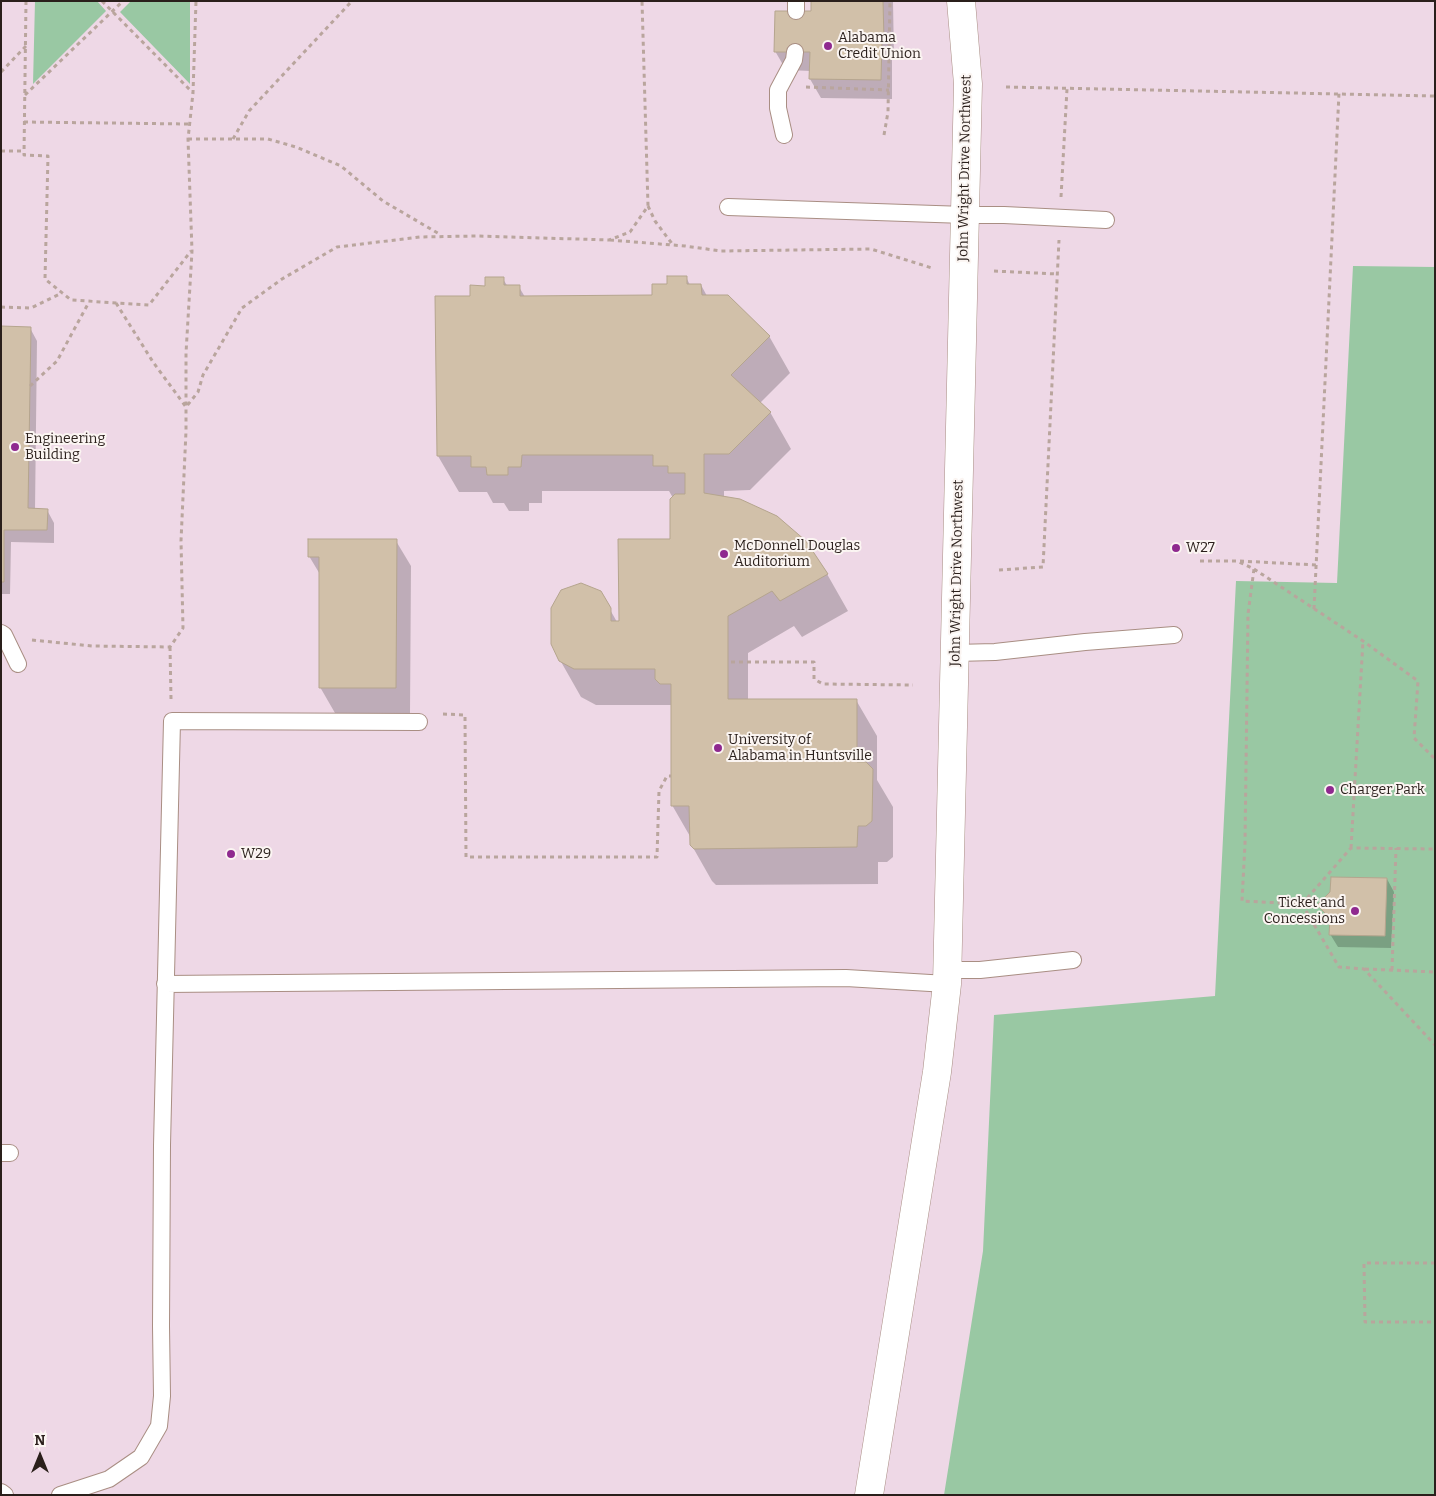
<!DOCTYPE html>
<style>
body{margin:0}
#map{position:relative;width:1436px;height:1496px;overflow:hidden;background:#fbe4d9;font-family:Bitter,serif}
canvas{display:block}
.frame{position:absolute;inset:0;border:2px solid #2a1f1b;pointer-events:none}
.north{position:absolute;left:15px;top:1431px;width:50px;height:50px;-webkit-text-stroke:4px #fbf5f2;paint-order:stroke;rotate:0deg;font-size:14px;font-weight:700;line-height:20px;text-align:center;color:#2a1f1b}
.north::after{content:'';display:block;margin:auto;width:18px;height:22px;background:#2a1f1b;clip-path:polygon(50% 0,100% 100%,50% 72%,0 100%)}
</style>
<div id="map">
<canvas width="1436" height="1496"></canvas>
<div class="frame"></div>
<div class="north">N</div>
</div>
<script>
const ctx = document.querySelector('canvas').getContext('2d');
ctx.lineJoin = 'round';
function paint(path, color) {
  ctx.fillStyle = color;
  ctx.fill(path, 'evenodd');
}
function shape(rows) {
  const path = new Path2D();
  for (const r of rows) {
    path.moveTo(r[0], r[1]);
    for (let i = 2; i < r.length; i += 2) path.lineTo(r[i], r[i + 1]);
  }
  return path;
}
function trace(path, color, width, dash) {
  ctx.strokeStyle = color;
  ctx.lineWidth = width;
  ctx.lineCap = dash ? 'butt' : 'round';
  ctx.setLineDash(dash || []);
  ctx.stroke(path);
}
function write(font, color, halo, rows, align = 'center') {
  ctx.font = font + ' Bitter,serif';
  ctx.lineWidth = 4;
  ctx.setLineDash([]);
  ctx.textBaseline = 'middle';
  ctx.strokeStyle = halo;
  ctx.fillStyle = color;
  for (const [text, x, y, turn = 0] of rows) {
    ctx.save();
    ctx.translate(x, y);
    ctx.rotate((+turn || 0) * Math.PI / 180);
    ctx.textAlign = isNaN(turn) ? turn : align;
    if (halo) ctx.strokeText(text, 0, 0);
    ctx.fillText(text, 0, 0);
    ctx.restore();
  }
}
const education = shape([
 [1,1,1435,1,1435,1495,1,1495]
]);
const green = shape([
 [35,1,97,1,106,11,33,84],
 [131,1,190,1,190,84,120,12],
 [1353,266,1435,267,1435,1495,944,1495,983,1251,994,1015,1215,996,1236,581,1337,583]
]);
const shadow = shape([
 [812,1,893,1,894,59,892,59,892,99,821,98,810,79,811,71,786,70,775,51,812,12],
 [686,277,690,285,701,285,707,296,769,336,790,373,760,403,770,412,791,449,750,490,724,491,724,498,827,574,848,611,802,637,794,626,748,653,748,700,856,700,877,736,877,780,893,807,893,857,887,862,878,862,878,884,716,885,712,881,691,844,691,838,672,805,672,707,671,705,596,705,581,697,560,660,600,592,617,622,620,622,672,540,673,498,669,491,542,491,542,503,529,503,529,511,509,511,504,503,493,503,487,492,459,492,438,456,471,297,486,287,503,279,508,287,519,287,525,297,653,297,668,285],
 [1,328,30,328,37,341,35,510,47,510,54,523,54,543,11,542,10,594,1,594],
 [396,541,411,566,410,713,335,713,320,687,321,576,309,556],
 [1387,879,1394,892,1391,948,1338,947,1330,934,1331,923,1319,905]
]);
const building = shape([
 [811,1,883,1,884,40,882,40,881,80,809,79,810,52,774,52,775,11,811,11,811,1],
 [667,276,687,276,687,284,701,284,702,295,728,295,770,336,731,375,771,412,729,454,704,454,704,493,740,499,777,516,806,541,828,574,780,601,772,591,728,616,728,699,857,699,857,762,866,762,873,769,872,821,866,826,858,826,857,847,694,849,690,845,689,806,671,806,671,684,660,684,655,679,655,669,574,669,559,661,551,644,551,608,561,590,581,583,601,591,611,608,611,621,619,621,618,539,670,539,670,499,675,494,685,494,685,473,668,473,668,466,653,466,653,455,522,455,521,467,508,467,508,475,487,475,486,467,471,467,471,456,437,456,435,296,470,296,470,285,485,286,485,277,504,277,504,285,520,285,520,296,652,295,652,284,667,284,667,276],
 [1,326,31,327,28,508,48,509,47,530,4,530,4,582,1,582,1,326],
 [308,539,397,539,396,688,319,688,319,557,308,557,308,539],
 [1331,877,1387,878,1385,936,1329,935,1330,918,1317,905,1330,892,1331,877]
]);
const path = shape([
 [26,1,24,155,48,156,45,279,71,300,149,305,191,251],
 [102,1,193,93],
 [1,72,26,46],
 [806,87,889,90],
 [1006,87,1435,96],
 [25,95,123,1],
 [24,122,189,124],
 [884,135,888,112,890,1],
 [188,139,268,139,296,147,341,166,383,201,441,235],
 [233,139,249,111,352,1],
 [1,151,24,151],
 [1061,197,1067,89],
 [648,206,655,221,673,245],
 [610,240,685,246,721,251,871,249,932,268],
 [994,271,1057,274],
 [116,303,153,362,186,407,198,392,203,375,242,308,282,279,337,247,420,237,476,236,609,240,630,232,648,206,642,1],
 [1,307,31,308,62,293],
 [30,386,57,361,89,302],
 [1200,561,1237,561,1254,569,1248,614,1245,844,1242,901,1302,904],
 [1240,561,1316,565],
 [1254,569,1363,641,1418,681,1414,738,1435,759],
 [999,570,1043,567,1059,240],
 [1314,609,1339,93],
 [32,640,92,646,170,647,183,628,181,541,186,431,186,353,192,251,188,139,193,93,196,1],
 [170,647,171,699],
 [731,662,814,662,814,679,823,684,913,685],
 [443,714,465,715,466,857,657,857,659,791,667,776,671,776],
 [1351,848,1363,641],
 [1302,904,1339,967,1364,969,1435,1045],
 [1302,904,1351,848,1435,849],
 [1365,969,1435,972],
 [1392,970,1396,848],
 [1435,1263,1364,1263,1365,1322,1435,1322]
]);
const lane = shape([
 [796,11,796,1],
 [784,135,778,108,778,90,794,60,795,52],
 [728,207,965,215,1004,215,1106,220],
 [1,633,4,635,18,664],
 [955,653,995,652,1085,642,1174,635],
 [947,970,980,970,1073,960],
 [165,984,846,978,947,984],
 [1,1153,10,1153],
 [1,1492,5,1495],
 [60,1495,109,1479,141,1457,159,1426,162,1396,161,1326,162,1145,172,721,419,722]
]);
const street = shape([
 [869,1495,937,1072,947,984,968,84,961,1]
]);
const markers = [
 [828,46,5,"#8f298f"],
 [15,447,5,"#8f298f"],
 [1176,548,5,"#8f298f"],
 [724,554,5,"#8f298f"],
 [718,748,5,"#8f298f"],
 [1330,790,5,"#8f298f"],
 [231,854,5,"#8f298f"],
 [1355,911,5,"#8f298f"]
];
const poiNames = [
 ["Alabama",838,38],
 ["Credit Union",838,54],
 ["Engineering",25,439],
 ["Building",25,455],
 ["McDonnell Douglas",734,546],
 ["Auditorium",734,562],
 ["W27",1186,548],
 ["University of",728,740],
 ["Alabama in Huntsville",728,756],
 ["Charger Park",1340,790],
 ["W29",241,854],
 ["Ticket and",1345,903,"right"],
 ["Concessions",1345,919,"right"]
];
const streetNames = [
 ["John Wright Drive Northwest",965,168,-89],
 ["John Wright Drive Northwest",957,573,-89]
];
paint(education, '#eed8e6');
paint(green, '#99c8a3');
paint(shadow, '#0003');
paint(building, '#d1c0a9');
trace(building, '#b5a58e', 1);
trace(lane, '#a98e83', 18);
trace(street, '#a98e83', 29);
trace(path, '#b9a59d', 3, [4, 4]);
trace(lane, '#fff', 16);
trace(street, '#fff', 28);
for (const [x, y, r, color] of markers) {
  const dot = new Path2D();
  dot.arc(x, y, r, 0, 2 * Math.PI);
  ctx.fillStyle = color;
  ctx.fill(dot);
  trace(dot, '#fbf5f2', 2);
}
write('14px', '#2a1f1b', '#fbf5f2', poiNames, 'left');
write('14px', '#2a1f1b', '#fbf5f2', streetNames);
</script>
